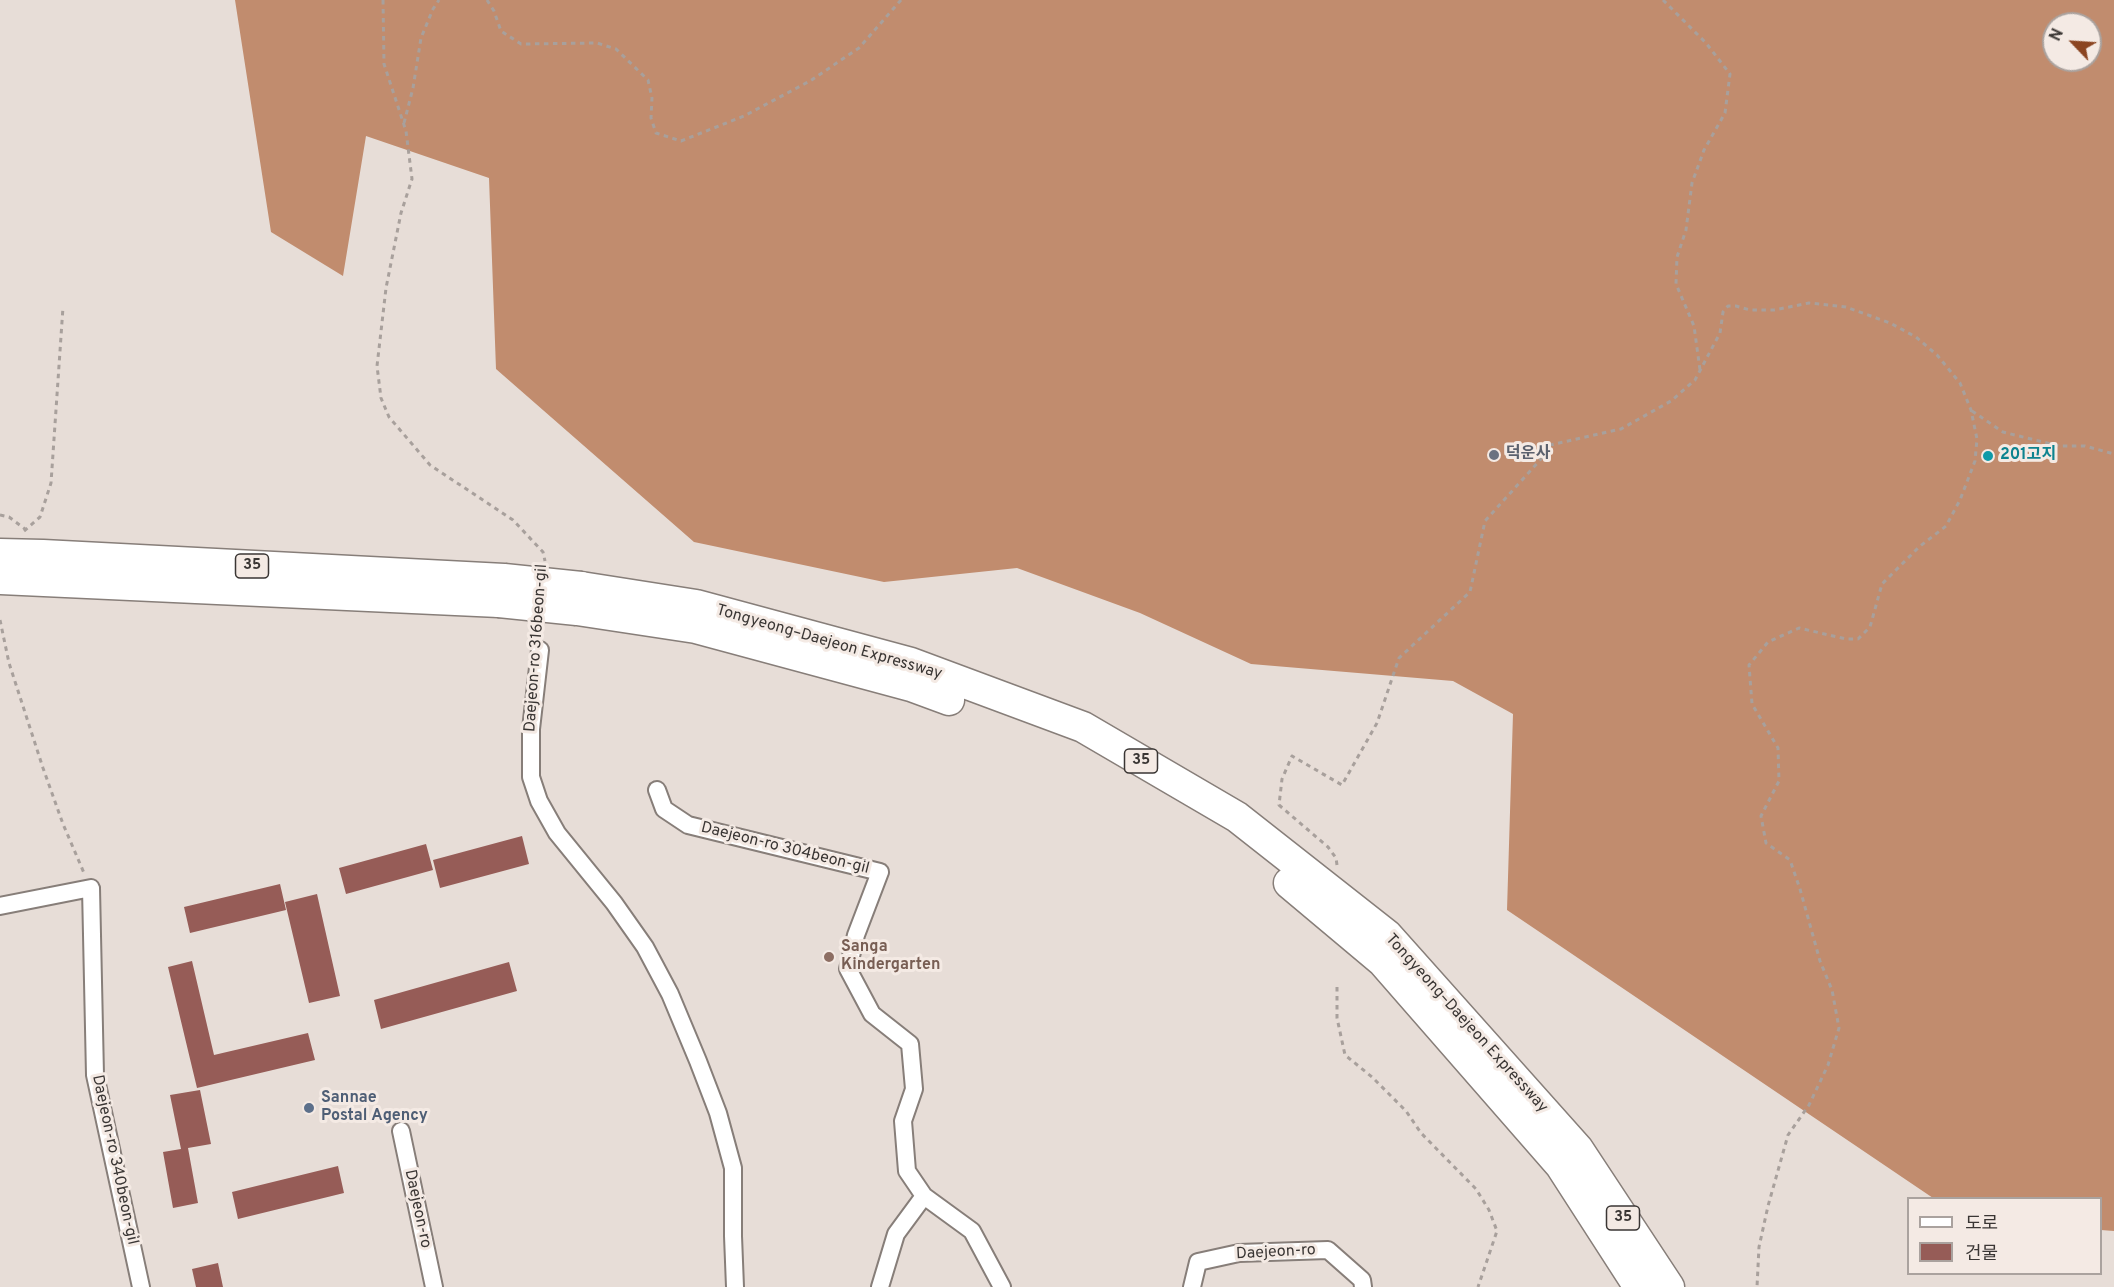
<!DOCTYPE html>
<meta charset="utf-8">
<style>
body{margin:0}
#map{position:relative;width:2114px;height:1287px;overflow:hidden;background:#e7ddd7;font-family:Overpass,"Noto Sans KR",sans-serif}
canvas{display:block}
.legend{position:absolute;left:1907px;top:1197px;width:195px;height:78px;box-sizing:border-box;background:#f4eae4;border:2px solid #aaa29e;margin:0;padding:8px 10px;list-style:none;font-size:18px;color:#3a3634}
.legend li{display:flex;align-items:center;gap:12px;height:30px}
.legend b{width:30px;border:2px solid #aaa29e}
.north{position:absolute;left:2042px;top:12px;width:60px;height:60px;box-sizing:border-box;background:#f4eae4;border:2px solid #aaa29e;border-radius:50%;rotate:295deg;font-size:16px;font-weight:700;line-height:24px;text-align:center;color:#3a3634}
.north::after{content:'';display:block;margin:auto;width:21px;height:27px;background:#8b4521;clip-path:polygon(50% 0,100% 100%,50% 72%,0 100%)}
</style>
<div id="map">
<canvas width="2114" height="1287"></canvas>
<ul class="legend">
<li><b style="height:8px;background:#fff"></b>도로</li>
<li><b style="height:16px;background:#965c57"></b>건물</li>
</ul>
<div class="north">N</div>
</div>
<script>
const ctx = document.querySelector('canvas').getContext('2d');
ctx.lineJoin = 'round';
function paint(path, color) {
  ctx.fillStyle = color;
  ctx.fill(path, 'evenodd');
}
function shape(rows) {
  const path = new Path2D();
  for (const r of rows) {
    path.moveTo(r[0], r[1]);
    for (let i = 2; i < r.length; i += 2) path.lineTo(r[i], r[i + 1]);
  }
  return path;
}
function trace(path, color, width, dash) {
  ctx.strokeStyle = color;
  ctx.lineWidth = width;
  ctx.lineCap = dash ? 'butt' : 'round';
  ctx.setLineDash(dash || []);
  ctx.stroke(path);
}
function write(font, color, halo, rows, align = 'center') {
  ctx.font = font + ' Overpass,"Noto Sans KR",sans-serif';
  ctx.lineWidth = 6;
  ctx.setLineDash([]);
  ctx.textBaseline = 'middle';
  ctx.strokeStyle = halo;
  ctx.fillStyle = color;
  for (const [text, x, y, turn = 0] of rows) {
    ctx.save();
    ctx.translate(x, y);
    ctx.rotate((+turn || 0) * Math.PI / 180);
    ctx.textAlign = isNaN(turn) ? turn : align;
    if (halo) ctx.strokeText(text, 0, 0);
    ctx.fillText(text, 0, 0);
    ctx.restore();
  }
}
const forest = shape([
 [235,0,2114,0,2114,1231,2101,1230,2100,1198,1933,1198,1507,910,1513,714,1453,681,1251,664,1140,613,1017,568,884,582,694,542,496,369,489,178,366,136,343,276,271,232],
 [2054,24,2090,24,2090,60,2054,60]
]);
const building = shape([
 [522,836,529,864,440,888,433,860],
 [426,844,433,870,346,894,339,868],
 [280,884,286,910,190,933,184,907],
 [317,894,340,996,309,1003,285,902],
 [192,961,214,1055,308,1033,315,1060,197,1088,168,967],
 [509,962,517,991,381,1029,374,1000],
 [200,1090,211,1144,188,1148,198,1203,173,1208,163,1152,181,1149,170,1095],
 [338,1166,344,1193,238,1219,232,1192],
 [218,1263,223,1287,196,1287,192,1269]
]);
const path = shape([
 [383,0,384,64,406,131,412,179,401,213,386,288,377,366,381,398,389,417,430,465,513,520,543,552,545,561],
 [487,0,494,11,501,31,521,44,597,43,616,49,648,80,652,98,651,118,656,133,681,141,744,116,810,81,859,48,901,0],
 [1663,0,1706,43,1730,74,1725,113,1704,150,1692,183,1686,230,1677,257,1676,284,1694,326,1700,370],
 [404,123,413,88,421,38,433,9,439,0],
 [1972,411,2003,432,2059,446,2085,446,2114,454],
 [0,515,9,517,25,529],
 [24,531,40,517,51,483,63,307],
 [0,620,9,663,43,768,63,824,84,873],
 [1337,865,1336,858,1328,847,1279,805,1282,779,1292,756,1342,785,1377,723,1399,658,1470,592,1485,521,1541,459,1550,445,1621,429,1671,401,1695,380,1720,333,1723,312,1728,306,1736,306,1750,310,1774,310,1809,303,1846,307,1890,323,1916,337,1937,355,1960,383,1971,410,1977,439,1975,461,1960,500,1946,526,1919,547,1882,584,1870,627,1858,639,1846,639,1799,628,1768,642,1749,665,1752,704,1778,748,1779,781,1761,816,1766,843,1790,860,1800,889,1820,961,1832,990,1839,1028,1828,1065,1809,1105,1788,1135,1768,1206,1759,1247,1757,1287],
 [1337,987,1337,1018,1345,1055,1372,1077,1406,1111,1421,1133,1476,1189,1489,1210,1497,1231,1478,1287]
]);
const street = shape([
 [540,650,531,729,531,777,539,801,557,833,614,903,645,947,670,994,698,1061,718,1113,733,1168,733,1236,735,1287],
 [657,790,664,809,688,825,880,872,856,935,848,969,872,1014,910,1044,914,1089,903,1121,907,1171,924,1196,972,1231,1002,1287],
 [0,906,91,888,95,1075,141,1287],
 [401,1131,434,1287],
 [880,1287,896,1234,924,1196],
 [1192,1287,1198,1262,1239,1253,1328,1250,1362,1280,1363,1287]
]);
const highway = shape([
 [0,554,43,555,504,579],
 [0,579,499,602],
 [581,587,696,605,911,663,1083,727,1237,817,1387,935,1578,1149,1669,1287],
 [577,610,696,628,911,686,949,700],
 [1289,883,1382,961,1561,1166,1639,1287]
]);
const highwayBridge = shape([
 [504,579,581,587],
 [499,602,577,610]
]);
const markers = [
 [1494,455,6,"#6b7280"],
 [1988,456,6,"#0f9aa8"],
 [829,957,6,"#8d6e63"],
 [309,1108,6,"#5c6f8a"]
];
const shields = [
 [252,566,33],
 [1141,761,33],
 [1623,1218,33]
];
const shieldNames = [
 ["35",252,566],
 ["35",1141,761],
 ["35",1623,1218]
];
const worshipNames = [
 ["덕운사",1506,455]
];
const cultureNames = [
 ["201고지",2000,456]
];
const streetNames = [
 ["Tongyeong–Daejeon Expressway",829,643,16],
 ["Daejeon-ro 316beon-gil",537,648,-86],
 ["Daejeon-ro 304beon-gil",785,849,14],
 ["Tongyeong–Daejeon Expressway",1466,1024,48],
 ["Daejeon-ro 340beon-gil",114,1160,78],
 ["Daejeon-ro",417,1209,78],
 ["Daejeon-ro",1276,1253,-3]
];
const educationNames = [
 ["Sanga",841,948],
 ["Kindergarten",841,966]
];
const serviceNames = [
 ["Sannae",321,1099],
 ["Postal Agency",321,1117]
];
paint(forest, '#c18c6e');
paint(building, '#965c57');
trace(street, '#877e79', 20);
trace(highway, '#877e79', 33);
trace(path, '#a8a09c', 3, [4.5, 4.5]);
trace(street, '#fff', 16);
trace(highway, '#fff', 30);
trace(highwayBridge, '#877e79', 33, []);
trace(highwayBridge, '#fff', 30);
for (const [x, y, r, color] of markers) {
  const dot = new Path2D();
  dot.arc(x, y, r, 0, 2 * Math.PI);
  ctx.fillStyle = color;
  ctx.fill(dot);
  trace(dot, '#f4eae4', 2);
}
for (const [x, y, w] of shields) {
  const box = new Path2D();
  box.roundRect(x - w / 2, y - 12, w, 24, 4.5);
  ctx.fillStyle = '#f4eae4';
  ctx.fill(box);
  trace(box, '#3a3634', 1.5);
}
write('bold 15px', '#3a3634', null, shieldNames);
write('bold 16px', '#5b616d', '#f4eae4', worshipNames, 'left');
write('bold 16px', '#0d838f', '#f4eae4', cultureNames, 'left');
write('16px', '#3a3634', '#f4eae4', streetNames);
write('bold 16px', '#785e54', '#f4eae4', educationNames, 'left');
write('bold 16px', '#4e5e75', '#f4eae4', serviceNames, 'left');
</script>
